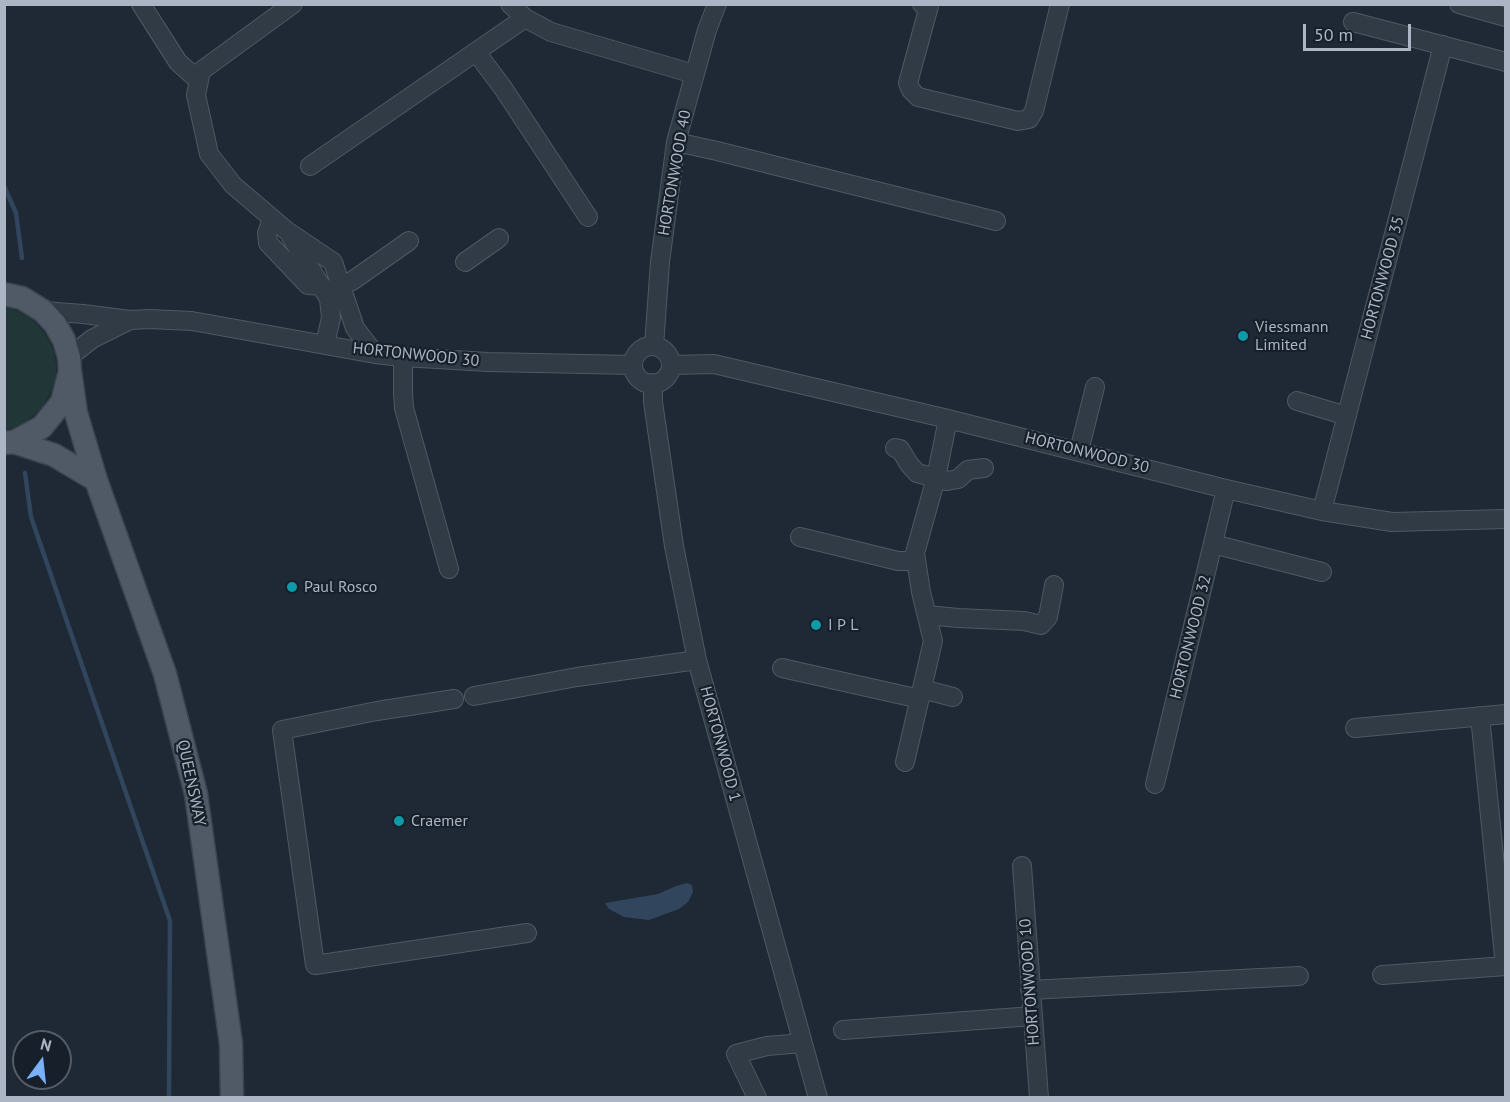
<!DOCTYPE html>
<style>
body{margin:0}
#map{position:relative;width:1510px;height:1102px;overflow:hidden;background:#1e2935;font-family:"PT Sans",sans-serif}
canvas{display:block}
.frame{position:absolute;inset:0;border:6px solid #abb5c3;pointer-events:none}
.north{position:absolute;left:12px;top:1030px;width:60px;height:60px;box-sizing:border-box;background:#17202a;border:2px solid #525c67;border-radius:50%;rotate:15deg;font-size:16px;font-weight:700;line-height:24px;text-align:center;color:#abb5c3}
.north::after{content:'';display:block;margin:auto;width:21px;height:27px;background:#7ab0f9;clip-path:polygon(50% 0,100% 100%,50% 72%,0 100%)}
.scale{position:absolute;left:1303px;top:24px;width:108px;height:27px;box-sizing:border-box;border:3px solid #abb5c3;border-top:0;padding-left:8px;font-size:18px;line-height:21px;white-space:nowrap;color:#abb5c3;-webkit-text-stroke:4px #17202a;paint-order:stroke}
</style>
<div id="map">
<canvas width="1510" height="1102"></canvas>
<div class="frame"></div>
<div class="north">N</div>
<div class="scale">50 m</div>
</div>
<script>
const ctx = document.querySelector('canvas').getContext('2d');
ctx.lineJoin = 'round';
function paint(path, color) {
  ctx.fillStyle = color;
  ctx.fill(path, 'evenodd');
}
function shape(rows) {
  const path = new Path2D();
  for (const r of rows) {
    if (r.length === 3) {
      path.moveTo(r[0] + r[2], r[1]);
      path.arc(r[0], r[1], r[2], 0, 2 * Math.PI);
      continue;
    }
    path.moveTo(r[0], r[1]);
    for (let i = 2; i < r.length; i += 2) path.lineTo(r[i], r[i + 1]);
  }
  return path;
}
function trace(path, color, width, dash) {
  ctx.strokeStyle = color;
  ctx.lineWidth = width;
  ctx.lineCap = dash ? 'butt' : 'round';
  ctx.setLineDash(dash || []);
  ctx.stroke(path);
}
function write(font, color, halo, rows, align = 'center') {
  ctx.font = font + ' "PT Sans",sans-serif';
  ctx.lineWidth = 4.5;
  ctx.setLineDash([]);
  ctx.textBaseline = 'middle';
  ctx.strokeStyle = halo;
  ctx.fillStyle = color;
  for (const [text, x, y, turn = 0] of rows) {
    ctx.save();
    ctx.translate(x, y);
    ctx.rotate((+turn || 0) * Math.PI / 180);
    ctx.textAlign = isNaN(turn) ? turn : align;
    if (halo) ctx.strokeText(text, 0, 0);
    ctx.fillText(text, 0, 0);
    ctx.restore();
  }
}
const green = shape([
 [5,307,15,310,25,315,35,322,43,331,49,341,54,352,56,364,56,376,53,387,43,407,26,422,16,427,5,430]
]);
const water = shape([
 [687,883,692,885,693,892,688,902,679,909,649,920,624,917,609,909,605,903,658,894,676,886]
]);
const stream = shape([
 [4,186,16,213,22,258],
 [25,473,31,517,170,921,169,1098]
]);
const minor = shape([
 [141,4,178,62,199,81],
 [293,4,201,71,196,95,209,154,233,185,287,231,333,262,355,328,375,354],
 [510,4,525,18,551,32,694,74],
 [922,4,929,6,908,83,911,90,918,97,1018,121,1029,119,1034,111,1060,4],
 [1459,4,1506,17],
 [1353,22,1506,62],
 [476,52,503,88,588,217],
 [676,142,717,151,996,221],
 [310,166,525,18],
 [272,219,267,233,268,243,308,285,322,286],
 [291,237,329,299,331,318,325,344],
 [465,262,499,238],
 [333,292,335,288,352,281,409,241],
 [43,311,83,314,130,320,149,319,192,321,375,354,403,357,488,362,633,365],
 [654,346,660,262,676,142,707,30,717,4],
 [652,365,19],
 [69,357,92,339,130,320],
 [403,357,403,393,404,408,449,569],
 [671,365,714,364,948,419,1226,489,1322,511,1392,522,1506,519],
 [653,383,653,402,674,546,697,660,818,1098],
 [1297,401,1347,416],
 [895,448,900,449,909,464,917,473,947,481,958,479,968,470,984,468],
 [1079,451,1095,387],
 [1322,511,1443,45],
 [800,537,898,561,916,561],
 [1213,544,1322,572],
 [927,615,958,618,1024,621,1041,625,1048,617,1054,585],
 [782,668,920,699],
 [922,689,953,697],
 [474,696,577,677,697,660],
 [454,699,377,711,282,730,315,965,527,933],
 [1480,716,1505,966],
 [1355,728,1506,714],
 [905,762,933,641,921,592,915,553,936,478,948,419],
 [1155,784,1226,489],
 [1022,866,1039,1098],
 [1382,975,1506,966],
 [1030,990,1299,976],
 [843,1030,1033,1016],
 [757,1098,736,1054,767,1046,803,1043]
]);
const major = shape([
 [4,294,22,298,43,311,55,324,64,340,69,357,70,371,62,402,42,427,14,442,4,443],
 [70,371,76,413,96,480,165,674,196,794,231,1044,232,1098],
 [14,442,54,455,96,480]
]);
const markers = [
 [1243,336,6,"#0f9aa8"],
 [292,587,6,"#0f9aa8"],
 [816,625,6,"#0f9aa8"],
 [399,821,6,"#0f9aa8"]
];
const streetNames = [
 ["HORTONWOOD 40",675,173,-80],
 ["HORTONWOOD 35",1383,278,-75],
 ["HORTONWOOD 30",416,355,6],
 ["HORTONWOOD 30",1087,453,14],
 ["HORTONWOOD 32",1191,637,-76],
 ["HORTONWOOD 1",720,744,75],
 ["QUEENSWAY",191,783,78],
 ["HORTONWOOD 10",1030,982,-94]
];
const poiNames = [
 ["Viessmann",1255,327],
 ["Limited",1255,345],
 ["Paul Rosco",304,587],
 ["I P L",828,625],
 ["Craemer",411,821]
];
paint(green, '#213637');
paint(water, '#31455d');
trace(stream, '#31455d', 4.5);
trace(minor, '#4f5864', 20);
trace(major, '#3b444f', 25);
trace(minor, '#313b46', 18);
trace(major, '#4f5a66', 22);
for (const [x, y, r, color] of markers) {
  const dot = new Path2D();
  dot.arc(x, y, r, 0, 2 * Math.PI);
  ctx.fillStyle = color;
  ctx.fill(dot);
  trace(dot, '#17202a', 2);
}
write('16px', '#abb5c3', '#17202a', streetNames);
write('16px', '#abb5c3', '#17202a', poiNames, 'left');
</script>
